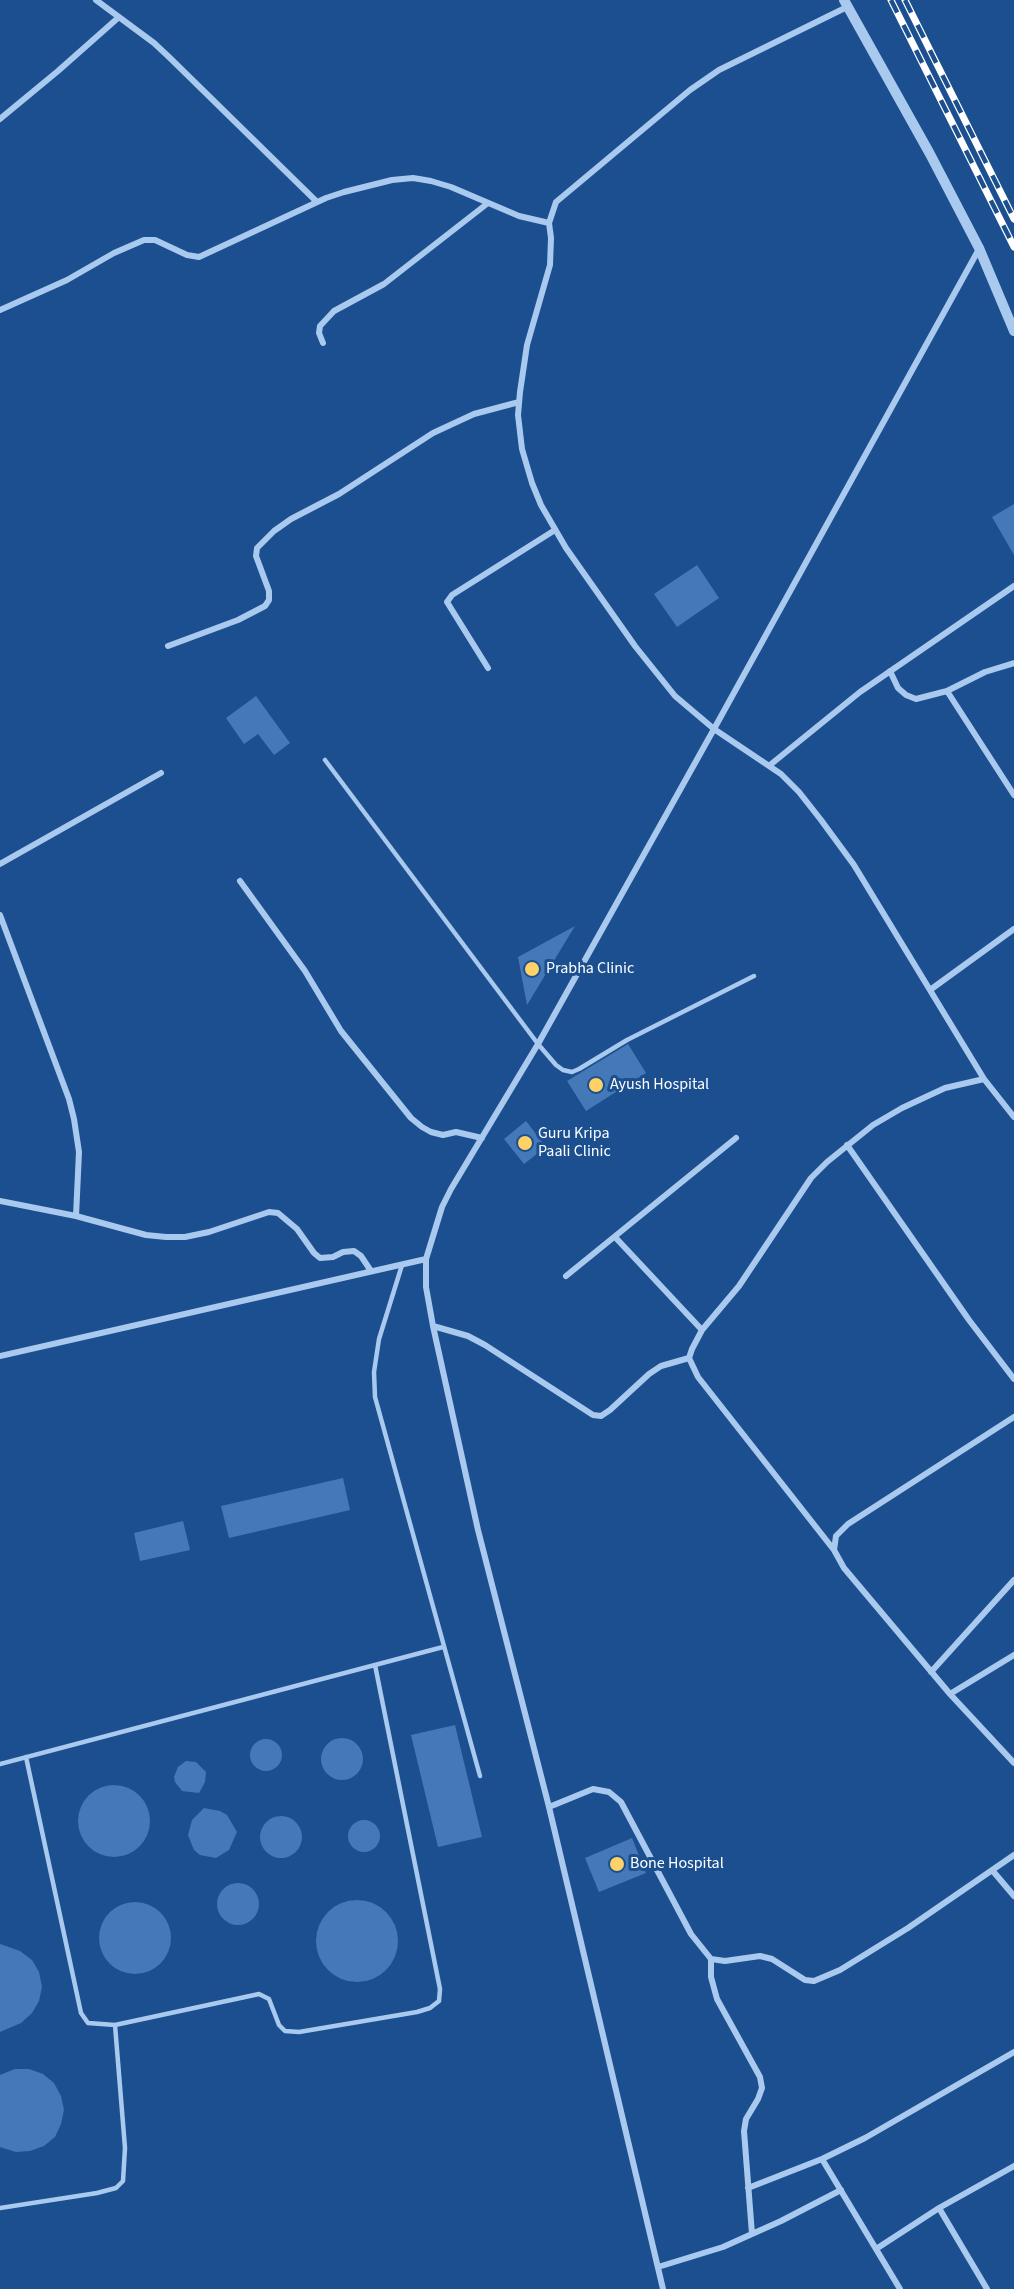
<!DOCTYPE html>
<style>
body{margin:0}
canvas{display:block;background:#1b4f8f}
</style>
<canvas width="1014" height="2289"></canvas>
<script>
const ctx = document.querySelector('canvas').getContext('2d');
ctx.lineJoin = 'round';
function paint(path, color) {
  ctx.fillStyle = color;
  ctx.fill(path, 'evenodd');
}
function shape(rows) {
  const path = new Path2D();
  for (const r of rows) {
    if (r.length === 3) {
      path.moveTo(r[0] + r[2], r[1]);
      path.arc(r[0], r[1], r[2], 0, 2 * Math.PI);
      continue;
    }
    path.moveTo(r[0], r[1]);
    for (let i = 2; i < r.length; i += 2) path.lineTo(r[i], r[i + 1]);
  }
  return path;
}
function trace(path, color, width, dash) {
  ctx.strokeStyle = color;
  ctx.lineWidth = width;
  ctx.lineCap = dash ? 'butt' : 'round';
  ctx.setLineDash(dash || []);
  ctx.stroke(path);
}
function write(font, color, halo, rows, align = 'center') {
  ctx.font = font + ' "Source Sans 3",sans-serif';
  ctx.lineWidth = 6;
  ctx.setLineDash([]);
  ctx.textBaseline = 'middle';
  ctx.strokeStyle = halo;
  ctx.fillStyle = color;
  for (const [text, x, y, turn = 0] of rows) {
    ctx.save();
    ctx.translate(x, y);
    ctx.rotate((+turn || 0) * Math.PI / 180);
    ctx.textAlign = isNaN(turn) ? turn : align;
    if (halo) ctx.strokeText(text, 0, 0);
    ctx.fillText(text, 0, 0);
    ctx.restore();
  }
}
const building = shape([
 [1014,504,1014,555,992,517],
 [697,565,719,598,677,627,654,594],
 [256,696,290,743,274,755,258,734,244,744,226,718],
 [575,926,527,1005,518,957],
 [628,1044,646,1073,586,1111,567,1081],
 [526,1121,546,1147,524,1164,504,1139],
 [343,1478,350,1510,229,1538,221,1506],
 [183,1521,190,1550,140,1561,134,1533],
 [455,1725,482,1837,438,1847,411,1735],
 [342,1759,21],
 [266,1755,16],
 [186,1761,196,1762,206,1772,205,1782,199,1793,182,1791,175,1782,174,1777,178,1767],
 [114,1821,36],
 [204,1808,220,1811,227,1815,237,1832,229,1850,216,1858,200,1855,194,1850,188,1835,192,1820],
 [281,1837,21],
 [364,1836,16],
 [632,1838,646,1873,599,1892,585,1858],
 [238,1904,21],
 [357,1941,41],
 [135,1938,36],
 [0,1944,20,1951,32,1960,39,1972,42,1987,39,2001,32,2013,21,2023,0,2032],
 [15,2069,29,2069,43,2074,54,2083,61,2096,64,2110,61,2124,55,2137,44,2146,30,2151,16,2152,0,2147,0,2075]
]);
const service = shape([
 [325,760,538,1044,556,1065,563,1070,572,1072,579,1069,627,1040,754,976],
 [402,1265,379,1339,374,1372,375,1397,480,1776],
 [26,1757,81,2013,88,2023,115,2025],
 [0,1764,443,1647],
 [0,2208,97,2193,116,2188,123,2181,125,2148,115,2025,259,1994,269,1999,279,2025,285,2031,299,2032,417,2012,430,2008,439,2001,440,1989,375,1665]
]);
const minor = shape([
 [96,0,154,43,170,58,317,202],
 [0,119,58,71,119,17],
 [0,310,67,280,114,253,144,240,155,240,187,255,199,257,326,198,344,192,392,180,413,178,431,181,451,187,519,216,549,223],
 [323,343,319,333,320,326,334,311,384,284,488,203],
 [168,646,238,620,265,606,269,600,269,591,256,556,257,548,274,531,291,519,339,494,433,433,474,414,519,402],
 [488,668,447,602,452,595,555,530],
 [890,671,898,688,906,695,916,699,947,691,985,672,1014,663],
 [947,691,1014,795],
 [770,765,860,692,1014,586],
 [0,864,161,773],
 [240,881,305,971,341,1031,411,1118,422,1127,431,1132,443,1135,456,1132,482,1138],
 [0,915,69,1099,74,1119,79,1152,76,1216],
 [930,990,1014,929],
 [984,1079,1014,1117],
 [847,1145,969,1320,1014,1379],
 [0,1201,76,1216,146,1235,166,1237,185,1237,209,1232,269,1212,278,1213,297,1229,314,1253,320,1258,333,1257,343,1252,354,1251,361,1256,371,1271],
 [615,1237,702,1330],
 [566,1276,736,1138],
 [433,1326,468,1336,485,1345,593,1415,601,1416,610,1410,649,1374,661,1366,689,1358],
 [0,1356,426,1259],
 [1014,1417,848,1524,836,1536,834,1550,844,1568,950,1694,1014,1763],
 [834,1550,698,1377,689,1358,692,1349,702,1330,739,1286,811,1178,827,1162,873,1125,902,1108,945,1088,984,1079,854,865,821,820,799,792,781,774,714,729,675,696,635,646,566,548,541,505,532,483,522,449,518,415,520,392,527,345,550,265,551,238,549,223,556,202,690,90,719,70,847,7],
 [931,1672,1014,1580],
 [950,1694,1014,1655],
 [549,1807,593,1789,609,1792,621,1802,691,1934,711,1959,725,1961,760,1956,772,1959,805,1980,814,1981,840,1970,908,1928,1014,1855],
 [992,1870,1014,1896],
 [711,1959,711,1977,717,1999,760,2077,762,2088,758,2099,746,2119,744,2131,752,2234],
 [822,2159,900,2289],
 [748,2188,822,2159,865,2138,1014,2052],
 [939,2208,987,2289],
 [876,2249,939,2208,1014,2166],
 [658,2267,723,2247,781,2221,841,2190],
 [663,2289,549,1807,478,1530,433,1326,426,1287,426,1259,442,1207,451,1189,538,1044,714,729,979,249]
]);
const tertiary = shape([
 [844,0,930,154,979,248,1014,331]
]);
const rail = shape([
 [891,0,1014,247],
 [905,0,1014,219]
]);
const markers = [
 [532,969,8,"#ffd166"],
 [596,1085,8,"#ffd166"],
 [525,1143,8,"#ffd166"],
 [617,1864,8,"#ffd166"]
];
const poiNames = [
 ["Prabha Clinic",546,969],
 ["Ayush Hospital",610,1085],
 ["Guru Kripa",538,1134],
 ["Paali Clinic",538,1152],
 ["Bone Hospital",630,1864]
];
paint(building, '#4478b7');
trace(service, '#a9c9ee', 4.5);
trace(minor, '#a9c9ee', 6);
trace(tertiary, '#a9c9ee', 10);
trace(rail, '#fff', 7);
trace(rail, '#1b4f8f', 4.5, [14]);
for (const [x, y, r, color] of markers) {
  const dot = new Path2D();
  dot.arc(x, y, r, 0, 2 * Math.PI);
  ctx.fillStyle = color;
  ctx.fill(dot);
  trace(dot, '#1b4f8f', 2);
}
write('16px', '#fff', '#1b4f8f', poiNames, 'left');
</script>
